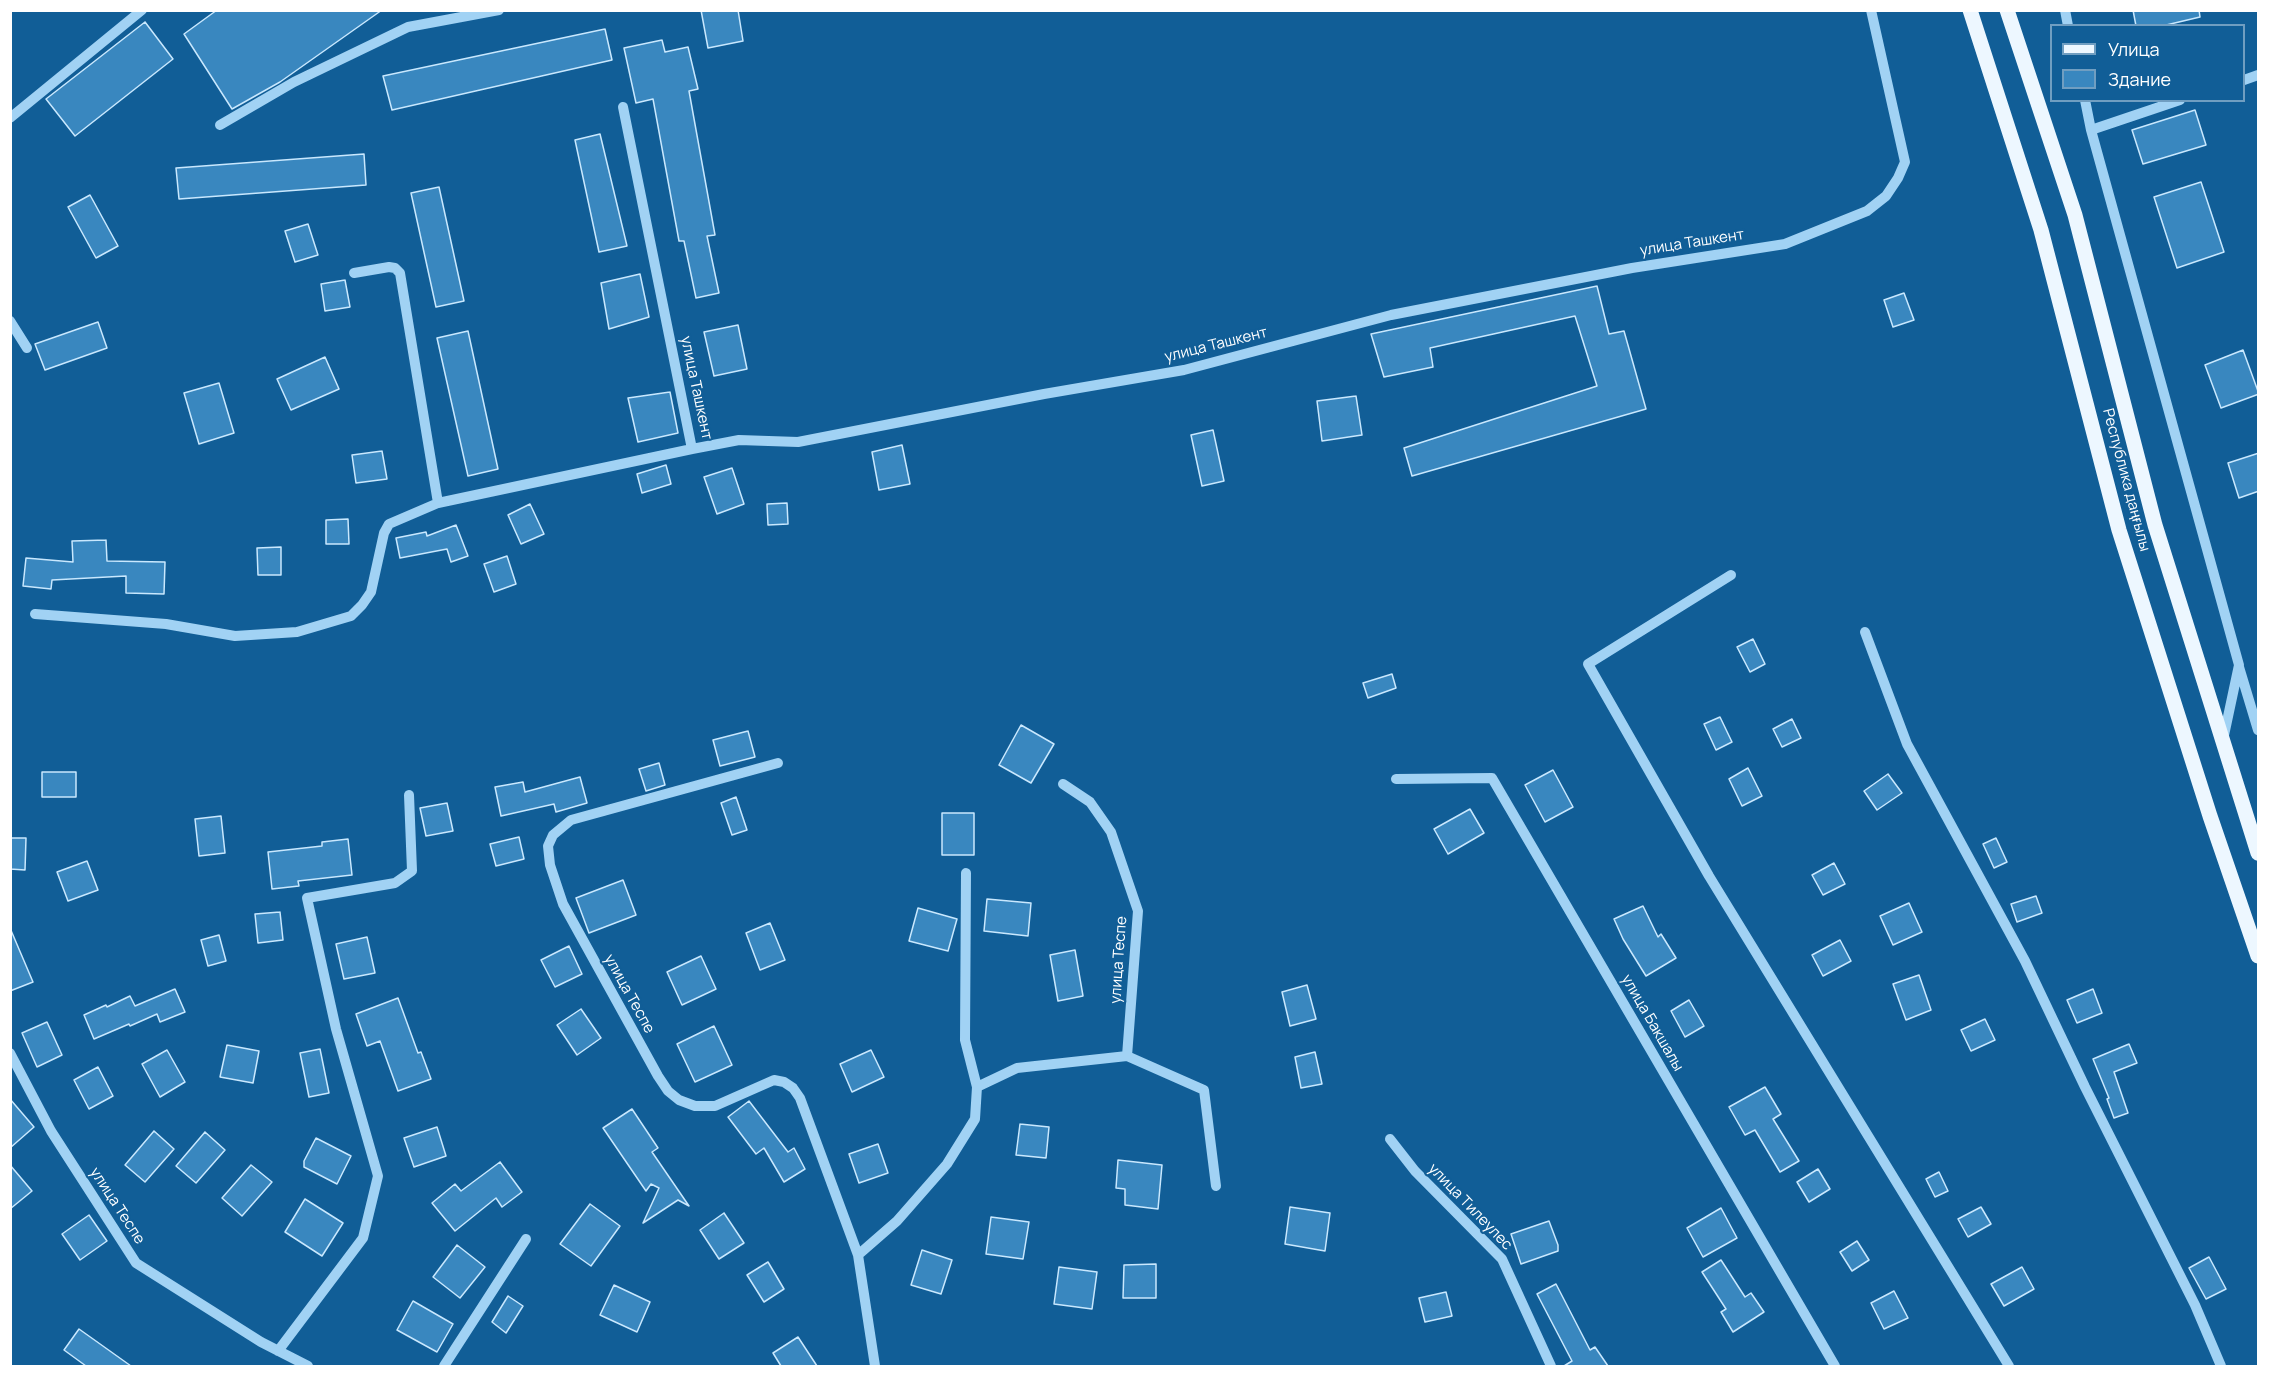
<!DOCTYPE html>
<meta charset="utf-8">
<style>
body{margin:0}
#map{position:relative;width:2269px;height:1377px;overflow:hidden;background:#115e97;font-family:Manrope,sans-serif}
canvas{display:block}
.frame{position:absolute;inset:0;border:12px solid #fff;pointer-events:none}
.legend{position:absolute;left:2050px;top:24px;width:195px;height:78px;box-sizing:border-box;background:#115e97;border:2px solid #709ec1;margin:0;padding:8px 10px;list-style:none;font-size:18px;color:#fff}
.legend li{display:flex;align-items:center;gap:12px;height:30px}
.legend b{width:30px;border:2px solid #709ec1}
</style>
<div id="map">
<canvas width="2269" height="1377"></canvas>
<div class="frame"></div>
<ul class="legend">
<li><b style="height:8px;background:#edf7ff"></b>Улица</li>
<li><b style="height:16px;background:#3987bf"></b>Здание</li>
</ul>
</div>
<script>
const ctx = document.querySelector('canvas').getContext('2d');
ctx.lineJoin = 'round';
function paint(path, color) {
  ctx.fillStyle = color;
  ctx.fill(path, 'evenodd');
}
function shape(rows) {
  const path = new Path2D();
  for (const r of rows) {
    path.moveTo(r[0], r[1]);
    for (let i = 2; i < r.length; i += 2) path.lineTo(r[i], r[i + 1]);
  }
  return path;
}
function trace(path, color, width, dash) {
  ctx.strokeStyle = color;
  ctx.lineWidth = width;
  ctx.lineCap = dash ? 'butt' : 'round';
  ctx.setLineDash(dash || []);
  ctx.stroke(path);
}
function write(font, color, halo, rows, align = 'center') {
  ctx.font = font + ' Manrope,sans-serif';
  ctx.lineWidth = 4.5;
  ctx.setLineDash([]);
  ctx.textBaseline = 'middle';
  ctx.strokeStyle = halo;
  ctx.fillStyle = color;
  for (const [text, x, y, turn = 0] of rows) {
    ctx.save();
    ctx.translate(x, y);
    ctx.rotate((+turn || 0) * Math.PI / 180);
    ctx.textAlign = isNaN(turn) ? turn : align;
    if (halo) ctx.strokeText(text, 0, 0);
    ctx.fillText(text, 0, 0);
    ctx.restore();
  }
}
const building = shape([
 [217,10,382,10,280,82,232,109,184,34,217,10],
 [701,10,738,10,743,41,708,48,701,10],
 [2133,10,2199,10,2200,17,2162,26,2136,26,2133,10],
 [145,22,173,59,75,136,46,99,145,22],
 [605,29,612,60,392,110,383,76,605,29],
 [662,40,665,52,688,47,698,89,689,91,715,235,707,236,719,293,696,298,684,241,679,241,653,99,636,103,624,48,662,40],
 [2195,110,2206,145,2143,164,2132,130,2195,110],
 [600,134,627,246,599,252,575,140,600,134],
 [364,154,366,185,179,199,176,168,364,154],
 [2201,182,2224,252,2177,268,2154,197,2201,182],
 [439,187,464,301,436,307,411,193,439,187],
 [90,195,118,246,96,258,68,207,90,195],
 [308,224,318,255,295,262,285,231,308,224],
 [640,274,649,317,609,329,601,283,640,274],
 [345,280,350,307,325,311,321,284,345,280],
 [1597,286,1609,334,1624,331,1646,409,1412,476,1404,448,1597,386,1575,316,1430,348,1433,367,1384,377,1371,334,1597,286],
 [1904,293,1914,320,1893,327,1884,300,1904,293],
 [98,322,107,348,45,370,35,344,98,322],
 [738,325,747,369,714,376,704,332,738,325],
 [468,331,498,469,468,476,437,338,468,331],
 [2243,350,2259,394,2221,408,2205,365,2243,350],
 [325,357,339,389,291,410,277,379,325,357],
 [219,383,234,433,199,444,184,393,219,383],
 [670,392,678,433,638,442,628,398,670,392],
 [1356,396,1362,435,1322,441,1317,401,1356,396],
 [1213,430,1224,481,1202,486,1191,435,1213,430],
 [902,445,910,484,879,490,872,452,902,445],
 [382,451,387,479,356,483,352,455,382,451],
 [2259,453,2259,491,2239,498,2228,463,2259,453],
 [666,465,671,484,642,493,637,474,666,465],
 [732,468,744,504,717,514,704,477,732,468],
 [787,503,788,524,768,525,767,504,787,503],
 [530,504,544,534,521,544,508,515,530,504],
 [348,519,349,544,326,544,326,520,348,519],
 [456,525,468,556,451,562,447,549,400,558,396,538,426,532,427,536,456,525],
 [106,540,107,561,165,562,164,594,126,593,126,576,52,580,51,589,23,586,26,558,73,562,72,541,106,540],
 [281,547,281,575,258,575,257,548,281,547],
 [507,556,516,584,494,592,484,564,507,556],
 [1753,639,1765,664,1750,672,1737,647,1753,639],
 [1392,674,1396,688,1368,698,1363,683,1392,674],
 [1720,717,1732,742,1716,750,1704,724,1720,717],
 [1792,719,1801,738,1782,747,1773,729,1792,719],
 [1021,725,1054,744,1031,783,999,765,1021,725],
 [748,731,755,757,720,766,713,740,748,731],
 [659,763,665,785,646,791,639,769,659,763],
 [1748,768,1762,796,1742,806,1729,779,1748,768],
 [1553,770,1573,807,1545,822,1525,785,1553,770],
 [42,772,76,772,76,797,42,797,42,772],
 [1888,774,1902,793,1877,810,1864,791,1888,774],
 [580,777,587,803,556,812,554,804,501,816,495,787,523,782,525,792,580,777],
 [736,797,747,830,732,835,721,803,736,797],
 [447,803,453,831,426,836,420,808,447,803],
 [1470,809,1484,833,1448,854,1434,829,1470,809],
 [942,813,974,813,974,855,942,855,942,813],
 [221,816,225,853,199,856,195,819,221,816],
 [519,837,524,859,496,866,490,844,519,837],
 [10,838,26,838,25,870,10,869,10,838],
 [1996,838,2007,862,1994,868,1983,844,1996,838],
 [348,839,352,875,298,881,299,886,272,889,268,852,322,846,322,842,348,839],
 [87,861,98,890,68,901,57,872,87,861],
 [1834,863,1845,884,1823,895,1812,875,1834,863],
 [623,880,636,915,589,933,576,898,623,880],
 [2036,896,2042,913,2017,922,2011,904,2036,896],
 [987,899,1031,903,1028,936,984,931,987,899],
 [1909,903,1922,932,1893,945,1880,916,1909,903],
 [1643,906,1658,937,1661,934,1676,958,1646,976,1623,939,1614,919,1643,906],
 [918,908,957,919,948,951,909,941,918,908],
 [280,912,283,940,258,943,255,914,280,912],
 [770,923,785,960,760,970,746,933,770,923],
 [10,928,33,982,10,991,10,928],
 [219,935,226,961,208,966,201,940,219,935],
 [367,937,375,973,344,979,336,944,367,937],
 [1840,940,1851,961,1823,976,1812,955,1840,940],
 [569,946,582,974,555,987,541,960,569,946],
 [1075,950,1083,996,1058,1001,1050,955,1075,950],
 [701,956,716,989,682,1005,667,972,701,956],
 [1919,975,1931,1010,1906,1020,1893,984,1919,975],
 [1307,985,1316,1019,1290,1026,1282,992,1307,985],
 [175,989,185,1012,160,1022,157,1014,130,1026,129,1024,94,1039,84,1015,106,1005,107,1007,130,996,135,1006,175,989],
 [2093,989,2102,1013,2077,1023,2067,1000,2093,989],
 [398,998,418,1053,421,1052,431,1079,398,1091,380,1041,367,1046,356,1014,398,998],
 [1689,1000,1704,1026,1685,1037,1671,1011,1689,1000],
 [581,1009,601,1038,577,1055,557,1025,581,1009],
 [1985,1019,1995,1040,1971,1051,1961,1030,1985,1019],
 [47,1022,62,1055,37,1067,22,1033,47,1022],
 [714,1026,732,1065,695,1082,677,1044,714,1026],
 [2129,1044,2137,1063,2114,1072,2128,1113,2114,1118,2107,1099,2109,1098,2093,1059,2129,1044],
 [227,1045,259,1051,253,1083,220,1077,227,1045],
 [320,1049,329,1093,309,1097,300,1053,320,1049],
 [167,1050,185,1082,160,1097,142,1064,167,1050],
 [871,1050,884,1077,852,1092,840,1064,871,1050],
 [1315,1052,1322,1084,1301,1088,1295,1057,1315,1052],
 [98,1067,113,1096,89,1109,74,1080,98,1067],
 [1765,1087,1781,1114,1773,1119,1799,1161,1780,1172,1755,1130,1745,1135,1729,1107,1765,1087],
 [10,1099,34,1127,10,1148,10,1099],
 [749,1101,788,1152,794,1148,805,1169,784,1182,764,1148,756,1154,728,1117,749,1101],
 [632,1109,658,1148,652,1152,689,1206,678,1200,643,1223,659,1188,651,1184,646,1191,603,1128,632,1109],
 [1020,1124,1049,1127,1046,1158,1016,1155,1020,1124],
 [437,1127,446,1156,414,1167,404,1138,437,1127],
 [154,1131,174,1149,145,1182,125,1165,154,1131],
 [205,1132,225,1150,196,1183,176,1166,205,1132],
 [316,1138,351,1156,337,1184,304,1167,304,1161,316,1138],
 [878,1144,888,1173,859,1183,849,1154,878,1144],
 [1118,1160,1162,1165,1158,1209,1125,1205,1125,1189,1116,1188,1118,1160],
 [500,1162,522,1192,502,1207,496,1198,455,1231,432,1203,455,1184,461,1191,500,1162],
 [10,1165,32,1191,10,1209,10,1165],
 [251,1165,272,1182,242,1216,222,1198,251,1165],
 [1818,1169,1830,1189,1809,1202,1797,1182,1818,1169],
 [1939,1172,1948,1191,1935,1197,1926,1179,1939,1172],
 [305,1199,343,1223,322,1256,285,1232,305,1199],
 [590,1204,620,1226,591,1266,560,1244,590,1204],
 [1290,1207,1330,1213,1325,1251,1285,1244,1290,1207],
 [1981,1207,1991,1224,1968,1237,1958,1219,1981,1207],
 [1721,1208,1737,1238,1703,1257,1687,1228,1721,1208],
 [724,1213,744,1243,719,1259,700,1230,724,1213],
 [89,1215,107,1241,80,1260,62,1234,89,1215],
 [991,1217,1029,1222,1023,1259,986,1254,991,1217],
 [1549,1221,1558,1245,1558,1251,1521,1264,1511,1234,1549,1221],
 [1857,1241,1869,1260,1852,1271,1840,1252,1857,1241],
 [457,1245,485,1267,460,1298,433,1277,457,1245],
 [922,1250,952,1260,941,1294,911,1285,922,1250],
 [2209,1257,2226,1289,2206,1299,2189,1268,2209,1257],
 [1721,1260,1745,1297,1751,1293,1764,1312,1733,1332,1721,1312,1726,1309,1702,1272,1721,1260],
 [768,1262,784,1289,764,1302,747,1275,768,1262],
 [1156,1264,1156,1298,1123,1298,1124,1265,1156,1264],
 [1059,1267,1097,1272,1092,1309,1054,1304,1059,1267],
 [2022,1267,2034,1289,2004,1306,1991,1284,2022,1267],
 [1556,1284,1590,1350,1595,1347,1608,1366,1564,1366,1572,1361,1537,1294,1556,1284],
 [614,1285,650,1302,637,1332,600,1315,614,1285],
 [1894,1291,1908,1318,1884,1329,1871,1303,1894,1291],
 [1446,1292,1452,1316,1425,1322,1419,1298,1446,1292],
 [508,1296,523,1306,506,1333,492,1322,508,1296],
 [413,1301,453,1324,437,1352,397,1330,413,1301],
 [79,1329,131,1366,86,1366,64,1350,79,1329],
 [798,1337,817,1366,781,1366,773,1353,798,1337]
]);
const minor = shape([
 [2065,10,2068,26],
 [2244,80,2258,75],
 [2085,100,2091,130,2239,665,2223,740],
 [623,107,692,449,739,440,798,442,1044,394,1184,370,1391,315,1632,268,1785,244,1867,211,1886,196,1898,178,1905,162,1871,10],
 [10,118,142,10],
 [220,125,294,82,408,27,499,10],
 [2091,130,2180,100],
 [354,273,389,267,395,268,400,273,438,503],
 [10,321,27,348],
 [1731,575,1588,664,1709,876,2009,1366],
 [35,614,166,624,235,636,297,632,351,616,362,605,371,592,384,533,389,524,438,503,692,449],
 [1865,632,1907,744,2025,961,2085,1087,2195,1305,2221,1366],
 [2239,667,2258,730],
 [778,763,571,820,553,835,548,846,550,865,563,904,658,1076,668,1091,679,1100,695,1106,715,1106,774,1080,784,1082,793,1088,800,1098,858,1255,875,1366],
 [1396,779,1492,778,1835,1366],
 [1063,784,1090,802,1111,832,1138,911,1127,1056],
 [10,1053,51,1131,136,1263,261,1342,308,1366],
 [977,1087,1017,1068,1127,1056,1204,1090,1216,1186],
 [1390,1139,1415,1171,1502,1259,1551,1366],
 [858,1255,897,1221,947,1164,975,1119,977,1087,965,1040,966,873],
 [278,1351,363,1238,378,1176,336,1029,307,898,395,883,412,871,409,795],
 [444,1366,526,1239]
]);
const major = shape([
 [1970,10,2041,230,2119,530,2210,816,2258,956],
 [2007,10,2075,215,2155,525,2258,853]
]);
const streetNames = [
 ["улица Ташкент",1692,243,-9],
 ["улица Ташкент",1216,345,-14],
 ["улица Ташкент",696,388,78],
 ["Республика даңғылы",2126,480,75],
 ["улица Теспе",1119,960,-86],
 ["улица Теспе",629,994,61],
 ["улица Бакшалы",1652,1023,60],
 ["улица Теспе",117,1206,57],
 ["улица Тилеулес",1470,1207,46]
];
paint(building, '#3987bf');
trace(building, '#c9e8fe', 1.5);
trace(minor, '#a1d2f4', 10);
trace(major, '#edf7ff', 15);
write('15px', '#fff', '#115e97', streetNames);
</script>
